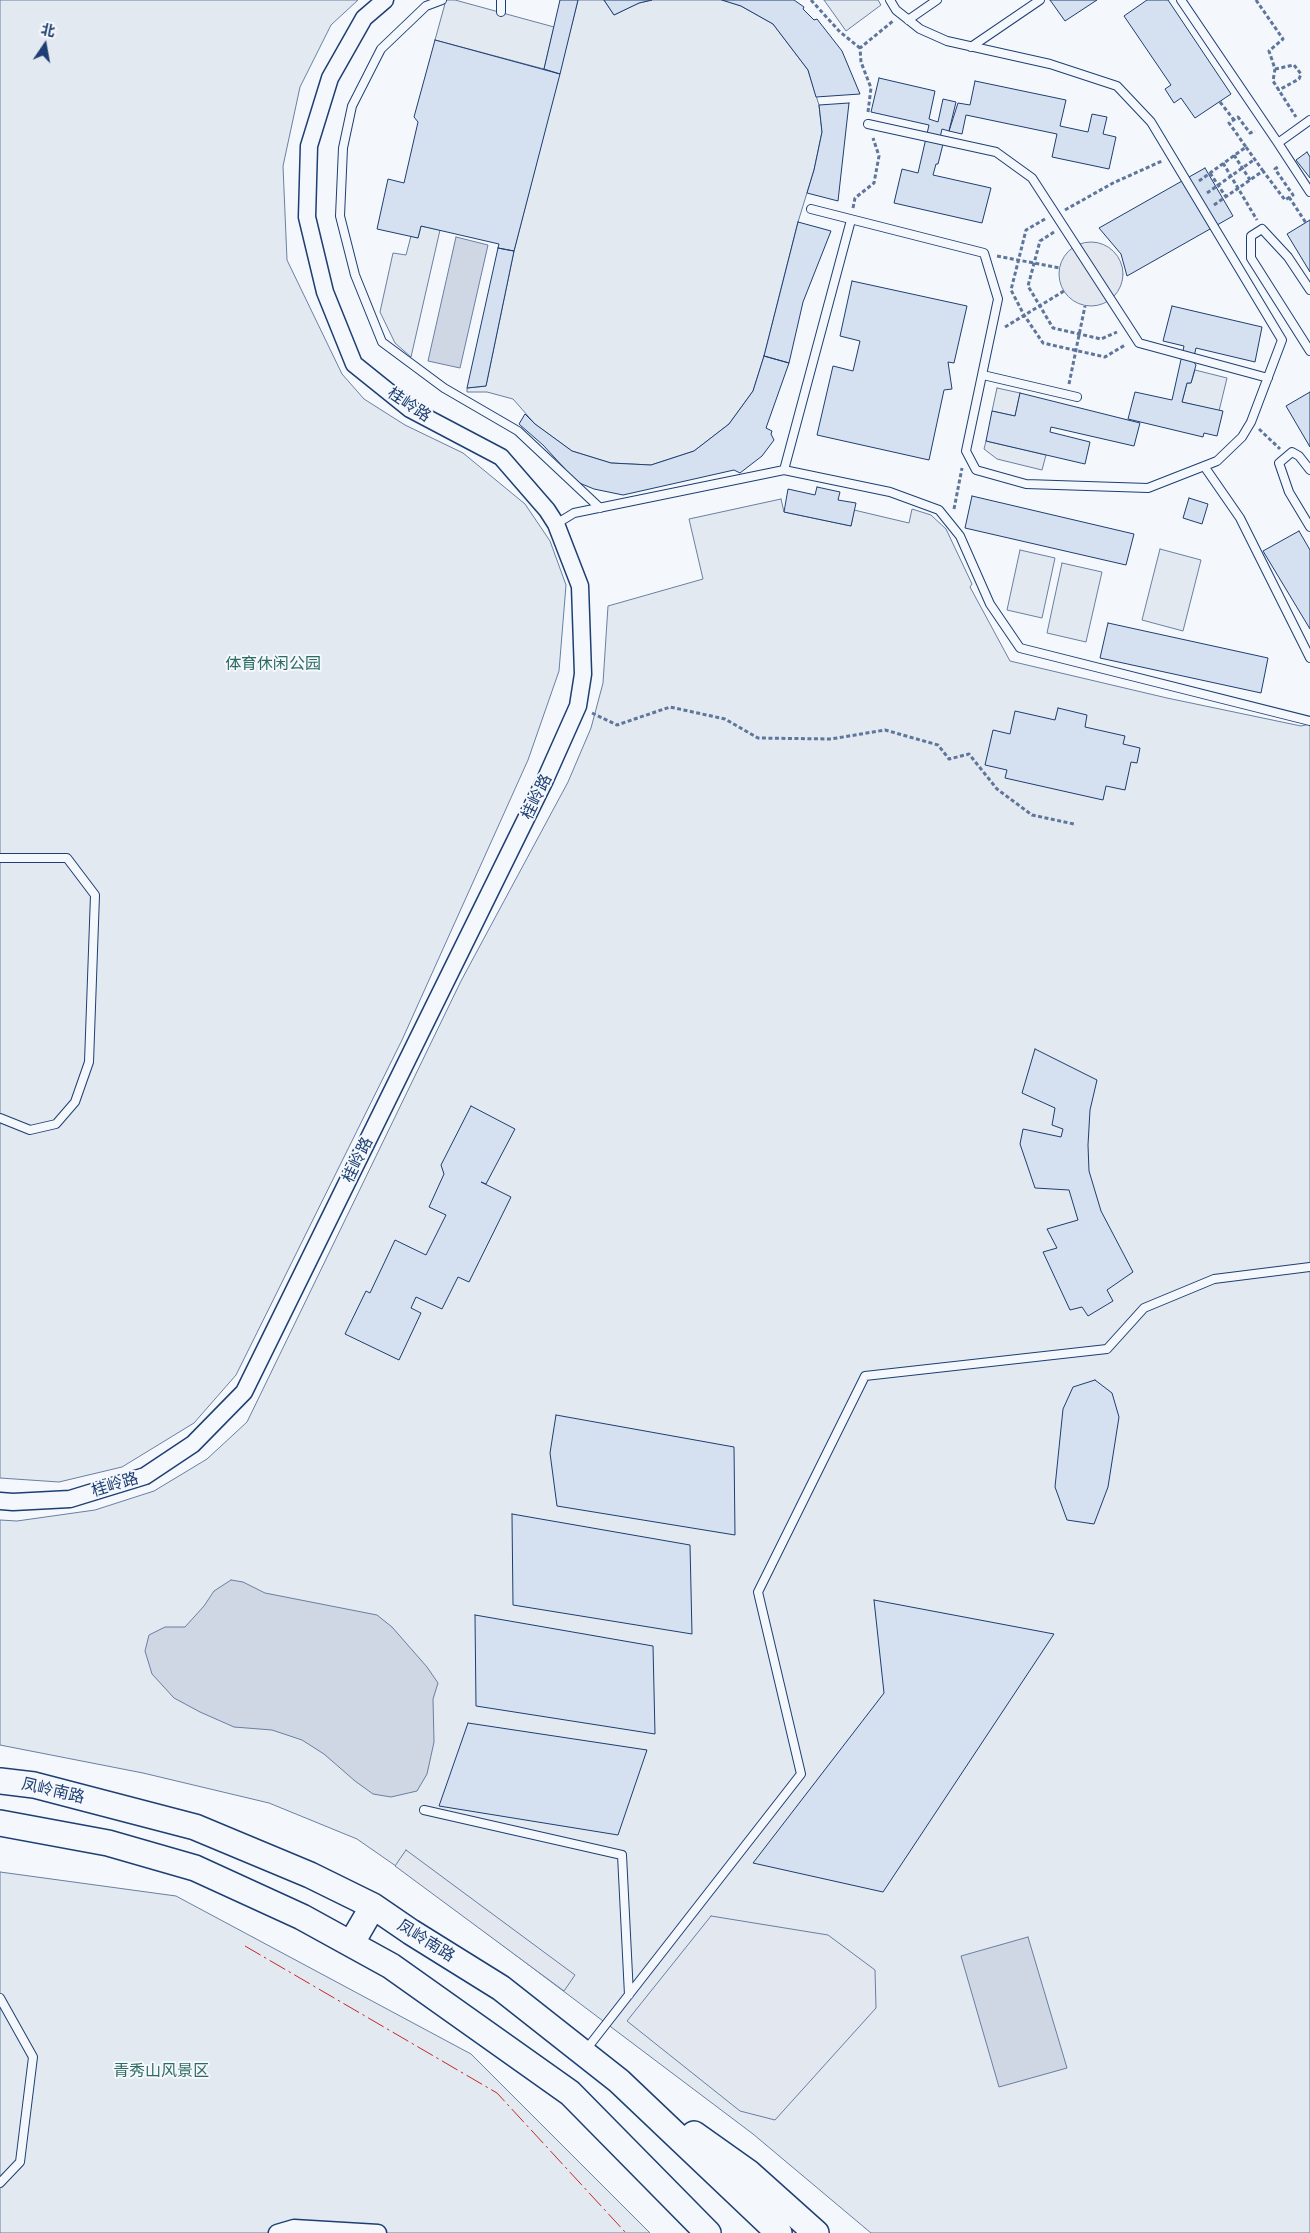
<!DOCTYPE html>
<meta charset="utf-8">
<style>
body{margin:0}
#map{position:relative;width:1310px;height:2233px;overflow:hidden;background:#f4f7fb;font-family:Cabin,"Noto Sans SC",sans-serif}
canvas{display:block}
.north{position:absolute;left:20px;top:20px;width:50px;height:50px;-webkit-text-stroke:4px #f4f7fb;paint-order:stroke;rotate:12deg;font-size:14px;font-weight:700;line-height:20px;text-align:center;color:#1d3f73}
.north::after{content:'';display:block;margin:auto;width:18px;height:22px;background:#1d3f73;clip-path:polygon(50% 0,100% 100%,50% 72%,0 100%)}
</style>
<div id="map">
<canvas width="1310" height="2233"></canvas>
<div class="north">北</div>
</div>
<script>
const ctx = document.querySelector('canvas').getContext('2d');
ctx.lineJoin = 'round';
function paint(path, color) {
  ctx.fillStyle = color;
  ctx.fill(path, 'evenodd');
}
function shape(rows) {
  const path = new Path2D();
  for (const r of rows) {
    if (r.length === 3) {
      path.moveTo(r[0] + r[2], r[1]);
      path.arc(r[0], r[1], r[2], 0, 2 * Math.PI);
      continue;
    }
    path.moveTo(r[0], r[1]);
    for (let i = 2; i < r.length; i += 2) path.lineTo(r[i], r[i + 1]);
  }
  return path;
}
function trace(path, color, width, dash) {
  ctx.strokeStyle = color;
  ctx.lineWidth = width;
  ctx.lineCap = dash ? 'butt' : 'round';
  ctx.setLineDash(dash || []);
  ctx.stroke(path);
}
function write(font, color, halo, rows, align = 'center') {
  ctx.font = font + ' Cabin,"Noto Sans SC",sans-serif';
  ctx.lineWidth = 4;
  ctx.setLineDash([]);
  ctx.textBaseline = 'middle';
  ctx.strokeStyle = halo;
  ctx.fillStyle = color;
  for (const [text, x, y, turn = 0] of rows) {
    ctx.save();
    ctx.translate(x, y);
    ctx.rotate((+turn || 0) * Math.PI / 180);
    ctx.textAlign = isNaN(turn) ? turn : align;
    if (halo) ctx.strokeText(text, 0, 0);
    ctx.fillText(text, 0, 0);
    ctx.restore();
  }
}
const green = shape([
 [0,0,358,0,331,25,300,87,283,166,287,260,342,374,364,399,405,425,463,453,525,504,550,541,566,585,559,671,528,760,402,1040,236,1375,194,1423,122,1467,59,1482,0,1478,0,0],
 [446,0,455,0,554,27,544,69,435,40,446,0],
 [578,0,604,0,614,15,639,3,652,0,722,0,741,6,773,24,808,70,819,105,822,132,814,170,798,222,764,356,753,391,729,424,694,451,651,465,611,463,572,451,535,424,513,399,487,392,467,392,467,388,486,386,514,251,578,0],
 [824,0,878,0,881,5,846,31,824,0],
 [421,226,440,230,411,357,395,343,380,312,393,253,406,255,411,236,418,238,421,226],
 [1195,370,1227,378,1219,411,1182,402,1187,383,1191,383,1195,370],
 [997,388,1020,393,1015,416,992,411,997,388],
 [986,441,1046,455,1042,470,997,459,984,449,986,441],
 [781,499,784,512,851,526,854,510,909,523,912,509,931,515,946,529,972,584,970,587,1010,661,1167,698,1301,726,1310,724,1310,2233,871,2233,753,2134,416,1880,357,1839,269,1803,143,1773,0,1745,0,1520,17,1521,95,1510,154,1491,207,1459,247,1422,461,981,568,782,591,728,603,683,608,606,703,579,689,519,781,499],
 [1160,549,1201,560,1183,631,1142,620,1160,549],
 [1020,550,1055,558,1042,618,1007,610,1020,550],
 [1062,563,1102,572,1086,642,1047,633,1062,563],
 [0,1872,176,1896,471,2054,650,2233,0,2233,0,1872]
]);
const parking = shape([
 [1091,274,32],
 [406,1850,575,1975,564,1991,395,1866,406,1850],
 [711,1916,828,1935,875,1970,876,2008,775,2120,740,2111,627,2021,711,1916]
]);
const water = shape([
 [456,237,488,245,460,368,428,361,456,237],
 [231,1580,243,1582,265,1593,377,1615,392,1627,427,1667,438,1683,433,1699,434,1742,427,1774,417,1791,391,1797,373,1794,355,1781,324,1754,302,1740,272,1730,234,1727,200,1712,174,1698,152,1674,145,1651,149,1635,165,1627,185,1627,204,1606,214,1591,231,1580],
 [1028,1937,1067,2068,999,2087,961,1956,1028,1937]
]);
const building = shape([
 [560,0,578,0,560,74,544,69,560,0],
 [604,0,652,0,639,3,614,15,604,0],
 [722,0,794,0,804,7,803,9,814,20,817,19,842,51,860,94,816,97,808,70,773,24,741,6,722,0],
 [1050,0,1097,0,1065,21,1050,0],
 [1147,0,1168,0,1231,94,1195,118,1181,98,1174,103,1165,89,1171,85,1124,16,1147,0],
 [435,40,560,74,514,251,498,248,499,244,421,226,418,238,377,229,388,179,404,183,418,122,414,117,435,40],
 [879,78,935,91,929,119,938,122,943,99,956,102,949,131,942,129,939,142,943,144,938,164,936,164,933,175,991,188,982,223,894,203,902,169,918,173,929,125,871,112,879,78],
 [975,81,1066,100,1060,126,1088,132,1092,114,1107,117,1103,134,1116,137,1109,169,1052,157,1057,134,966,115,962,134,949,131,958,103,970,105,975,81],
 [849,103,838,201,807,193,814,170,822,132,819,105,849,103],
 [1307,152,1310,157,1310,178,1296,160,1307,152],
 [1205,168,1233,216,1127,276,1121,254,1099,228,1205,168],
 [1310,220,1310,272,1287,234,1310,220],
 [798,222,831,231,803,302,789,363,764,356,798,222],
 [498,248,514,251,486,386,467,388,498,248],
 [852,281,967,306,954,363,948,362,952,389,944,390,929,460,817,435,833,366,853,371,860,341,840,336,852,281],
 [1172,306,1262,327,1255,362,1196,348,1193,361,1196,365,1191,383,1187,383,1182,402,1223,411,1217,436,1204,433,1203,437,1128,419,1135,392,1172,400,1184,346,1163,341,1172,306],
 [764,356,789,363,766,428,772,431,771,434,774,440,762,456,740,473,734,470,623,495,594,489,577,482,543,445,519,424,525,414,535,424,572,451,611,463,651,465,694,451,729,424,753,391,764,356],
 [1310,392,1310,447,1286,406,1310,392],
 [1020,393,1140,423,1134,446,1051,427,1050,432,1090,442,1085,464,986,441,992,411,1015,416,1020,393],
 [817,487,840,492,838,500,856,503,851,526,784,512,788,489,815,495,817,487],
 [972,496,1134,534,1126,565,965,528,972,496],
 [1189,498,1208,504,1202,524,1183,518,1189,498],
 [1299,531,1310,550,1310,629,1263,551,1299,531],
 [1108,623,1268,658,1261,693,1100,658,1108,623],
 [1058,708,1087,715,1085,727,1125,736,1123,744,1140,748,1137,763,1131,762,1125,790,1106,786,1103,800,1005,778,1007,770,985,765,993,730,1010,734,1015,711,1055,720,1058,708],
 [1035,1049,1097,1080,1090,1110,1088,1145,1089,1171,1101,1211,1133,1272,1107,1290,1113,1301,1088,1316,1082,1307,1070,1310,1043,1252,1057,1248,1047,1229,1078,1220,1069,1190,1035,1188,1020,1144,1023,1129,1061,1137,1063,1129,1052,1125,1055,1108,1022,1093,1035,1049],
 [471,1106,515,1129,486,1184,481,1182,511,1197,469,1282,458,1277,442,1309,416,1297,411,1308,421,1313,399,1360,345,1334,366,1291,370,1293,395,1240,426,1255,446,1215,429,1207,444,1174,441,1165,471,1106],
 [1095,1380,1112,1393,1119,1417,1108,1487,1094,1524,1067,1520,1055,1487,1063,1409,1073,1387,1095,1380],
 [556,1415,734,1447,735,1535,557,1506,550,1453,556,1415],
 [512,1514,690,1545,692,1634,513,1605,512,1514],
 [874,1600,1054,1634,883,1892,753,1863,884,1693,874,1600],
 [475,1615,653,1646,655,1734,476,1706,475,1615],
 [468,1723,647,1750,618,1835,439,1806,468,1723]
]);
const path = shape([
 [811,0,840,32,860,48],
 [1256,0,1283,39,1269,51,1275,69,1273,81,1296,117],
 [1275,69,1294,65,1301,74,1299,79,1279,90],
 [1220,102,1234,120],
 [868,112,871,88,861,62,860,48,893,21],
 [1246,147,1263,171],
 [1234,155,1250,180],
 [1223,163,1257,220],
 [1210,173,1226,197],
 [1199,181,1246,147,1229,123,1238,117,1250,133,1255,131],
 [1207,193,1255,159],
 [1289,197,1306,223],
 [1214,205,1263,171,1285,200,1293,195,1275,169,1279,166],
 [853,208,855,198,874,183,879,156,873,138],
 [1065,210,1113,183,1162,161],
 [1045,219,1026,230,1011,290,1024,315,1043,343,1105,357,1125,345],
 [1054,232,1040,241,1028,286,1053,328,1101,339,1117,332],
 [997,256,1060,268],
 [1005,327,1064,291],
 [1069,384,1085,306],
 [1259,429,1280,449],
 [954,509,962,468],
 [592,713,617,725,670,707,725,719,758,738,831,739,885,730,938,745,949,759,969,754,997,789,1032,815,1074,824]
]);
const lane = shape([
 [442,0,426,6,381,49,352,106,343,148,340,216,355,275,382,342,444,388,518,431,600,508],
 [501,0,501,12],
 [1181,0,1278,143],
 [908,20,937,0],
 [971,47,1040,0],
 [1310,120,1278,143,1310,192],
 [868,124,996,152,1032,178,1139,343,1268,378],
 [811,209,984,253,998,299,966,451,976,470,1026,484,1148,488,1217,461,1242,437,1251,422,1282,340,1151,122,1117,86,1050,64,947,41,920,29,896,10,890,0],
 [1310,290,1288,257,1262,229,1251,236,1251,258,1310,351],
 [983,375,1077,397],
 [1204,466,1240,518,1310,658],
 [784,470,851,220],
 [1310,470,1299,456,1292,452,1279,463,1289,492,1310,527],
 [556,524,574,513,784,470,890,492,939,510,960,536,990,604,1020,648,1310,721],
 [0,858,67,858,95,895,89,1062,75,1102,56,1124,30,1130,0,1118],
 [424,1810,622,1855,629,1995],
 [0,1998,33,2057,20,2162,0,2183],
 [585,2051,801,1774,758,1592,865,1376,1107,1349,1144,1308,1214,1279,1310,1267]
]);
const street = shape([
 [0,1501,13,1502,70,1499,145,1476,193,1444,244,1392,545,780,578,706,583,674,580,586,556,524,547,510,501,457,410,409,354,364,325,292,307,217,309,146,330,78,364,18,385,0],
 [277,2233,294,2228,378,2233]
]);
const primary = shape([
 [0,1781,34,1785,195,1827,310,1875,373,1906,411,1932,501,1988,619,2081,779,2233],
 [0,1823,108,1843,195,1868,302,1917,391,1966,570,2093,708,2233],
 [351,1944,373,1906],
 [694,2134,749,2173,816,2233]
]);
const power = shape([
 [245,1946,497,2093,626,2233]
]);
const streetNames = [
 ["桂岭路",409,405,34],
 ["桂岭路",537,797,-64],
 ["桂岭路",358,1160,-64],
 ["桂岭路",115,1485,-17],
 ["凤岭南路",53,1791,13],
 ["凤岭南路",426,1941,32]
];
const parkNames = [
 ["体育休闲公园",273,664],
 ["青秀山风景区",161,2071]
];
paint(green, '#e3e9f0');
trace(green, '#687fa3', 1);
paint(parking, '#e3e8f0');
trace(parking, '#687fa3', 1);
paint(water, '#cfd7e4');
trace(water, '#687fa3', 1);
paint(building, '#d5e0f0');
trace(building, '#1d3f73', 1);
trace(lane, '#1d3f73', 10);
trace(street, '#1d3f73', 19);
trace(primary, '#1d3f73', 28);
trace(path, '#5e769c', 3, [4, 2.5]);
trace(lane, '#f4f7fb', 8);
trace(street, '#f4f7fb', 16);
trace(primary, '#f4f7fb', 25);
trace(power, '#c62828', 1, [18, 4, 2.5, 4]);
write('16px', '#1d3f73', '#f4f7fb', streetNames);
write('16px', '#2c6c60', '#f4f7fb', parkNames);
</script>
